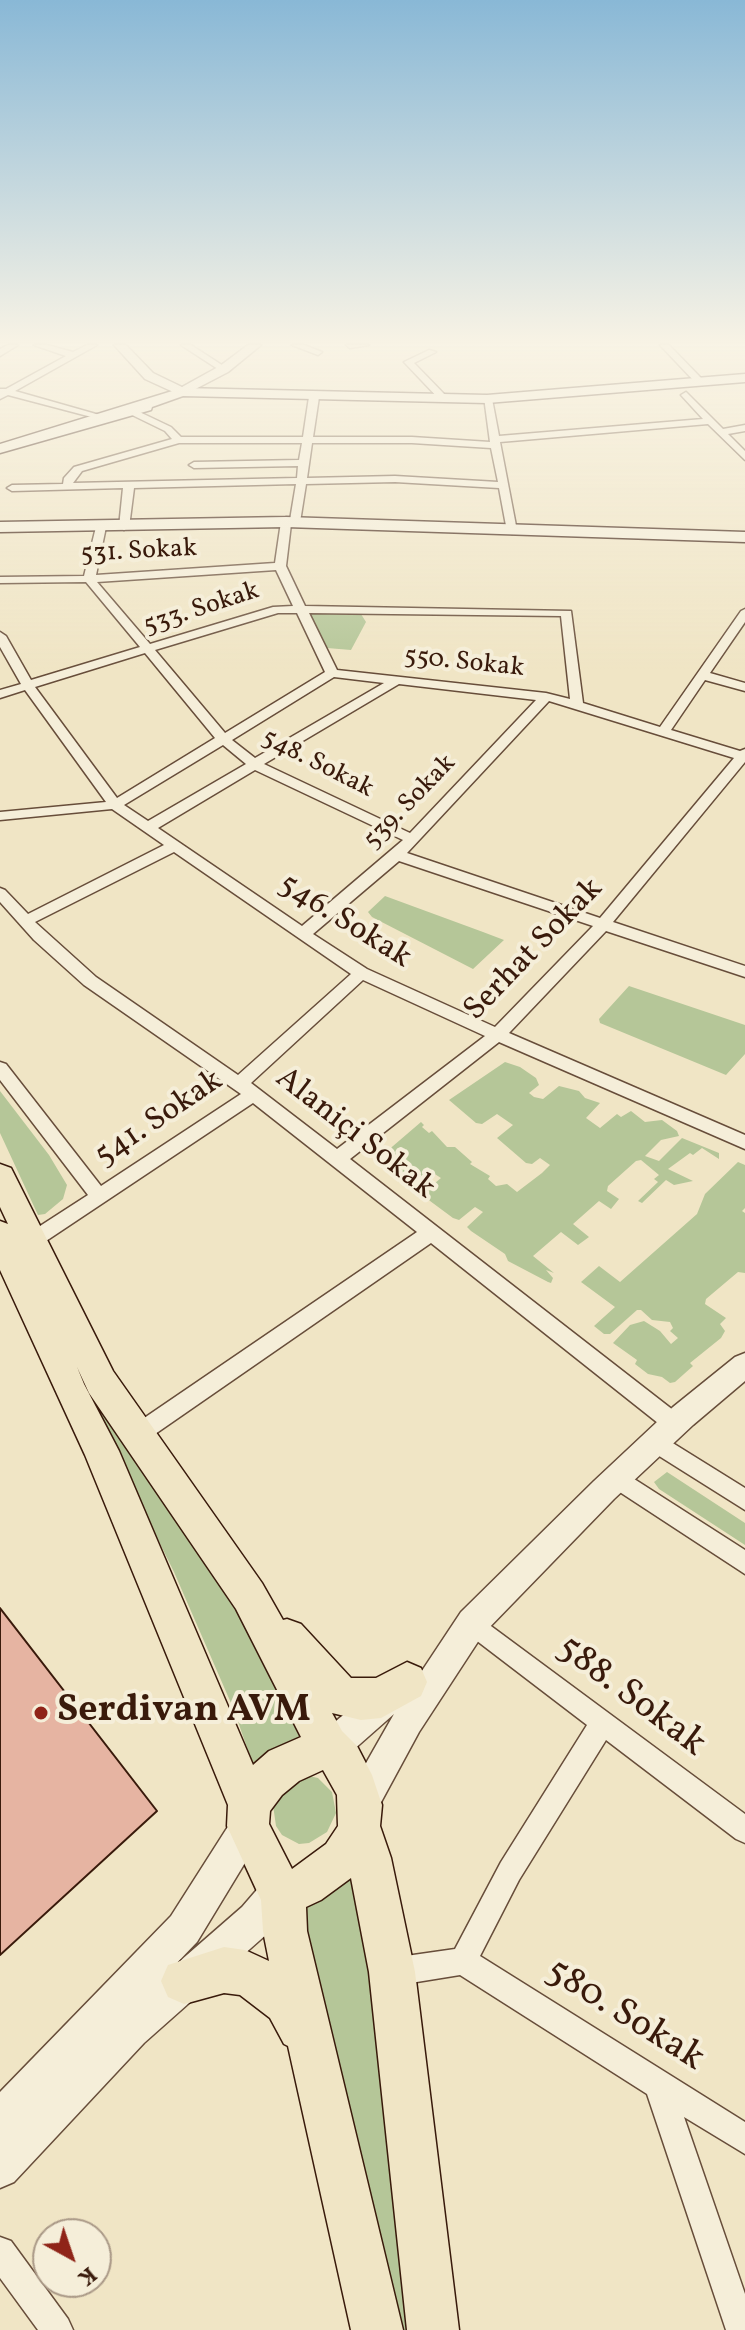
<!DOCTYPE html>
<meta charset="utf-8">
<style>
body{margin:0}
#map{position:relative;width:745px;height:2330px;overflow:hidden;background:#f0e5c5;font-family:Vollkorn,serif}
canvas{display:block}
.north{position:absolute;left:32px;top:2218px;width:80px;height:80px;box-sizing:border-box;background:#f5eed9;border:2px solid #aa9987;border-radius:50%;rotate:140deg;font-size:22px;font-weight:700;line-height:32px;text-align:center;color:#391a0b}
.north::after{content:'';display:block;margin:auto;width:28px;height:36px;background:#8f2418;clip-path:polygon(50% 0,100% 100%,50% 72%,0 100%)}
</style>
<div id="map">
<canvas width="745" height="2330"></canvas>
<div class="north">K</div>
</div>
<script>
const ctx = document.querySelector('canvas').getContext('2d');
ctx.lineJoin = 'round';
function paint(path, color) {
  ctx.fillStyle = color;
  ctx.fill(path, 'evenodd');
}
function shape(rows) {
  const path = new Path2D();
  for (const r of rows) {
    path.moveTo(r[0], r[1]);
    for (let i = 2; i < r.length; i += 2) path.lineTo(r[i], r[i + 1]);
  }
  return path;
}
function trace(path, color, width, dash) {
  ctx.strokeStyle = color;
  ctx.lineWidth = width;
  ctx.lineCap = dash ? 'butt' : 'round';
  ctx.setLineDash(dash || []);
  ctx.stroke(path);
}
function write(font, color, halo, rows, align = 'center') {
  ctx.font = font + ' Vollkorn,serif';
  ctx.lineWidth = 8;
  ctx.setLineDash([]);
  ctx.textBaseline = 'middle';
  ctx.strokeStyle = halo;
  ctx.fillStyle = color;
  for (const [text, x, y, turn = 0] of rows) {
    ctx.save();
    ctx.translate(x, y);
    ctx.rotate((+turn || 0) * Math.PI / 180);
    ctx.textAlign = isNaN(turn) ? turn : align;
    if (halo) ctx.strokeText(text, 0, 0);
    ctx.fillText(text, 0, 0);
    ctx.restore();
  }
}
const green = shape([
 [314,613,361,614,366,622,351,650,327,648,309,615],
 [385,896,483,932,504,940,473,969,372,917,368,912],
 [629,986,745,1025,745,1054,726,1075,600,1023,599,1019],
 [505,1062,520,1067,536,1078,539,1085,529,1093,534,1097,543,1099,559,1086,579,1091,585,1098,600,1103,586,1118,600,1128,617,1114,621,1117,631,1111,645,1122,662,1120,677,1131,679,1136,661,1140,645,1156,659,1161,682,1138,719,1153,719,1159,702,1148,693,1155,690,1153,668,1169,693,1181,674,1185,666,1180,642,1203,638,1201,658,1182,654,1179,659,1175,641,1160,636,1161,608,1186,607,1191,619,1199,611,1209,599,1201,573,1224,589,1237,578,1245,561,1232,533,1256,554,1273,546,1270,553,1278,551,1283,548,1282,508,1261,505,1254,471,1231,467,1227,483,1212,475,1207,459,1220,453,1218,426,1198,423,1193,441,1178,430,1171,415,1183,409,1182,379,1158,421,1122,424,1125,422,1127,429,1133,432,1131,447,1147,455,1147,472,1162,470,1164,490,1176,488,1179,496,1186,507,1184,517,1192,542,1173,550,1165,540,1158,532,1164,526,1163,497,1138,513,1125,497,1114,482,1124,476,1123,449,1100],
 [0,1091,49,1155,67,1185,63,1199,45,1214,38,1215,0,1133],
 [738,1162,745,1165,745,1208,742,1211,745,1213,745,1273,738,1272,706,1299,705,1304,726,1318,720,1324,725,1331,721,1338,690,1363,693,1366,675,1382,670,1383,662,1377,648,1374,635,1364,637,1360,613,1343,630,1325,644,1321,660,1331,671,1344,678,1338,670,1331,673,1328,670,1322,652,1320,641,1310,637,1310,610,1334,604,1334,594,1326,615,1307,581,1282,599,1266,620,1282,697,1214,705,1194],
 [108,1408,210,1547,309,1735,254,1768,234,1710,174,1572,96,1414],
 [667,1472,745,1523,745,1545,659,1489,654,1482],
 [309,1776,318,1778,332,1792,336,1813,327,1832,309,1843,299,1844,282,1835,276,1826,273,1805,282,1786],
 [350,1862,366,1923,424,2330,395,2330,298,1905]
]);
const building = shape([
 [0,1608,157,1811,0,1955,0,1608]
]);
const minor = shape([
 [8,345,18,345,0,356,0,349,8,345],
 [34,345,47,345,73,352,87,345,97,345,15,391,103,416,103,420,8,395,0,399,0,389,6,389,66,356,34,345],
 [181,345,191,345,228,369,221,371,181,345],
 [292,345,304,345,322,352,318,355,292,345],
 [346,345,369,345,350,348,346,345],
 [660,345,669,345,701,378,701,382,695,382,660,345],
 [429,350,436,352,414,363,447,397,447,401,441,401,404,362,429,350],
 [686,392,723,429,745,425,745,431,728,434,745,451,745,460,708,424,500,442,517,531,512,534,507,531,499,488,395,482,306,484,300,522,291,524,286,566,305,606,571,611,583,703,660,727,741,611,745,609,745,622,710,673,745,683,745,691,705,680,671,730,740,751,745,749,745,762,613,922,745,966,745,977,606,931,509,1033,745,1135,745,1149,499,1042,350,1159,682,1417,685,1424,682,1431,675,1433,668,1431,431,1243,145,1441,138,1443,131,1441,127,1434,131,1427,417,1232,253,1103,37,1247,23,1247,21,1242,23,1237,88,1195,0,1080,0,1062,6,1064,101,1186,241,1094,84,985,34,940,0,902,0,888,5,890,28,914,164,845,112,809,0,820,0,812,106,802,25,690,0,698,0,690,21,684,0,647,0,632,6,636,31,680,140,647,86,582,0,583,0,577,84,576,96,527,101,524,106,527,96,575,275,563,281,522,290,520,296,484,134,488,129,527,124,530,119,527,123,488,12,491,7,488,12,485,63,484,64,478,74,467,172,439,165,431,126,412,126,408,129,407,171,427,181,437,303,437,309,397,314,394,319,397,313,437,412,437,490,442,484,397,492,399,499,436,703,419,681,395,686,392],
 [179,443,302,443,299,460,194,462,189,465,194,468,298,466,297,478,73,483,82,471,179,443],
 [312,443,412,443,491,448,498,482,395,476,307,478,312,443],
 [276,570,293,606,273,607,150,644,97,582,276,570],
 [278,613,297,613,325,672,225,733,155,650,278,613],
 [309,613,561,616,570,699,546,693,337,670,309,613],
 [145,653,215,738,117,798,35,687,145,653],
 [334,677,384,683,255,758,232,740,334,677],
 [399,684,536,700,410,833,264,764,399,684],
 [549,701,734,758,600,918,407,853,549,701],
 [223,745,246,764,148,821,124,805,223,745],
 [255,770,403,840,302,926,158,828,255,770],
 [174,852,351,974,238,1075,96,977,35,922,174,852],
 [399,861,593,926,495,1027,367,969,313,934,399,861],
 [363,980,485,1036,337,1149,251,1083,363,980],
 [655,1432,745,1488,745,1510,648,1449,644,1442,648,1435,655,1432],
 [617,1468,745,1550,745,1574,609,1485,606,1478,609,1471,617,1468],
 [472,1612,745,1814,745,1843,736,1839,606,1740,519,1880,480,1956,745,2122,745,2154,684,2117,745,2294,745,2330,726,2330,647,2094,460,1975,392,1986,382,1982,378,1972,382,1962,392,1958,455,1949,501,1862,587,1725,464,1631,460,1623,464,1615,472,1612],
 [0,2237,11,2241,68,2319,73,2330,38,2330,0,2278,0,2237]
]);
const tertiary = shape([
 [114,345,126,345,153,373,182,387,220,366,248,345,261,345,228,372,182,396,145,379,114,345],
 [745,1353,745,1381,693,1425,614,1499,483,1634,419,1732,373,1817,361,1822,349,1817,344,1805,349,1793,394,1714,343,1759,331,1763,319,1759,315,1747,319,1735,376,1688,387,1683,398,1688,402,1701,461,1612,594,1481,673,1407,735,1357,745,1353],
 [248,1809,260,1814,265,1826,260,1838,197,1942,172,1968,242,1907,267,1878,279,1873,291,1878,296,1890,291,1902,268,1933,144,2043,14,2182,0,2188,0,2092,171,1916,236,1814,248,1809]
]);
const secondary = shape([
 [745,374,745,382,487,403,183,396,152,407,151,410,0,453,0,444,182,388,487,395,745,374],
 [286,517,745,532,745,542,286,527,0,532,0,522,286,517]
]);
const primary = shape([
 [0,1164,11,1168,113,1371,262,1583,283,1620,287,1619,301,1624,351,1678,376,1678,407,1662,421,1668,427,1682,421,1696,381,1718,361,1720,332,1713,342,1731,357,1746,372,1775,382,1805,380,1826,391,1858,415,1972,459,2330,407,2330,369,1972,351,1878,321,1900,306,1907,307,1931,403,2330,351,2330,288,2046,284,2044,270,2018,240,1995,224,1993,184,2004,168,1997,161,1981,168,1965,224,1947,245,1950,269,1961,263,1931,261,1900,227,1826,228,1805,85,1455,0,1270,0,1221,8,1224,0,1207,0,1164],
 [77,1367,89,1393,236,1609,301,1737,269,1751,253,1765,119,1451,84,1384,77,1367],
 [323,1770,337,1795,338,1826,326,1844,292,1869,269,1824,270,1811,282,1795,299,1781,323,1770]
]);
const markers = [
 [41,1713,8,"#8f2418"]
];
const farStreetnames = [
 ["531. Sokak",139,553,-3],
 ["533. Sokak",202,610,-18],
 ["550. Sokak",464,664,6],
 ["548. Sokak",317,765,27],
 ["539. Sokak",411,803,-46]
];
const streetNames = [
 ["546. Sokak",344,923,32],
 ["Serhat Sokak",535,951,-46],
 ["541. Sokak",160,1120,-34],
 ["Alaniçi Sokak",354,1135,38]
];
const nearStreetnames = [
 ["588. Sokak",630,1698,37],
 ["580. Sokak",624,2017,32]
];
const nearPoinames = [
 ["Serdivan AVM",57,1713]
];
paint(green, '#b5c698');
paint(building, '#e6b4a2');
trace(building, '#391a0b', 2);
trace(minor, '#674d3a', 3);
trace(tertiary, '#674d3a', 3);
trace(secondary, '#391a0b', 3);
trace(primary, '#391a0b', 3);
paint(minor, '#f5eed9');
paint(tertiary, '#f5eed9');
paint(secondary, '#f5eed9');
paint(primary, '#f0e5c5');
const sky = ctx.createLinearGradient(0, 0, 0, 671);
sky.addColorStop(0, '#89b8d6');
sky.addColorStop(0.51, '#f8f3e5');
sky.addColorStop(1, '#f8f3e500');
ctx.fillStyle = sky;
ctx.fillRect(0, 0, 745, 671);
for (const [x, y, r, color] of markers) {
  const dot = new Path2D();
  dot.arc(x, y, r, 0, 2 * Math.PI);
  ctx.fillStyle = color;
  ctx.fill(dot);
  trace(dot, '#f5eed9', 3);
}
write('26px', '#391a0b', '#f5eed9', farStreetnames);
write('32px', '#391a0b', '#f5eed9', streetNames);
write('38px', '#391a0b', '#f5eed9', nearStreetnames);
write('bold 38px', '#391a0b', '#f5eed9', nearPoinames, 'left');
</script>
